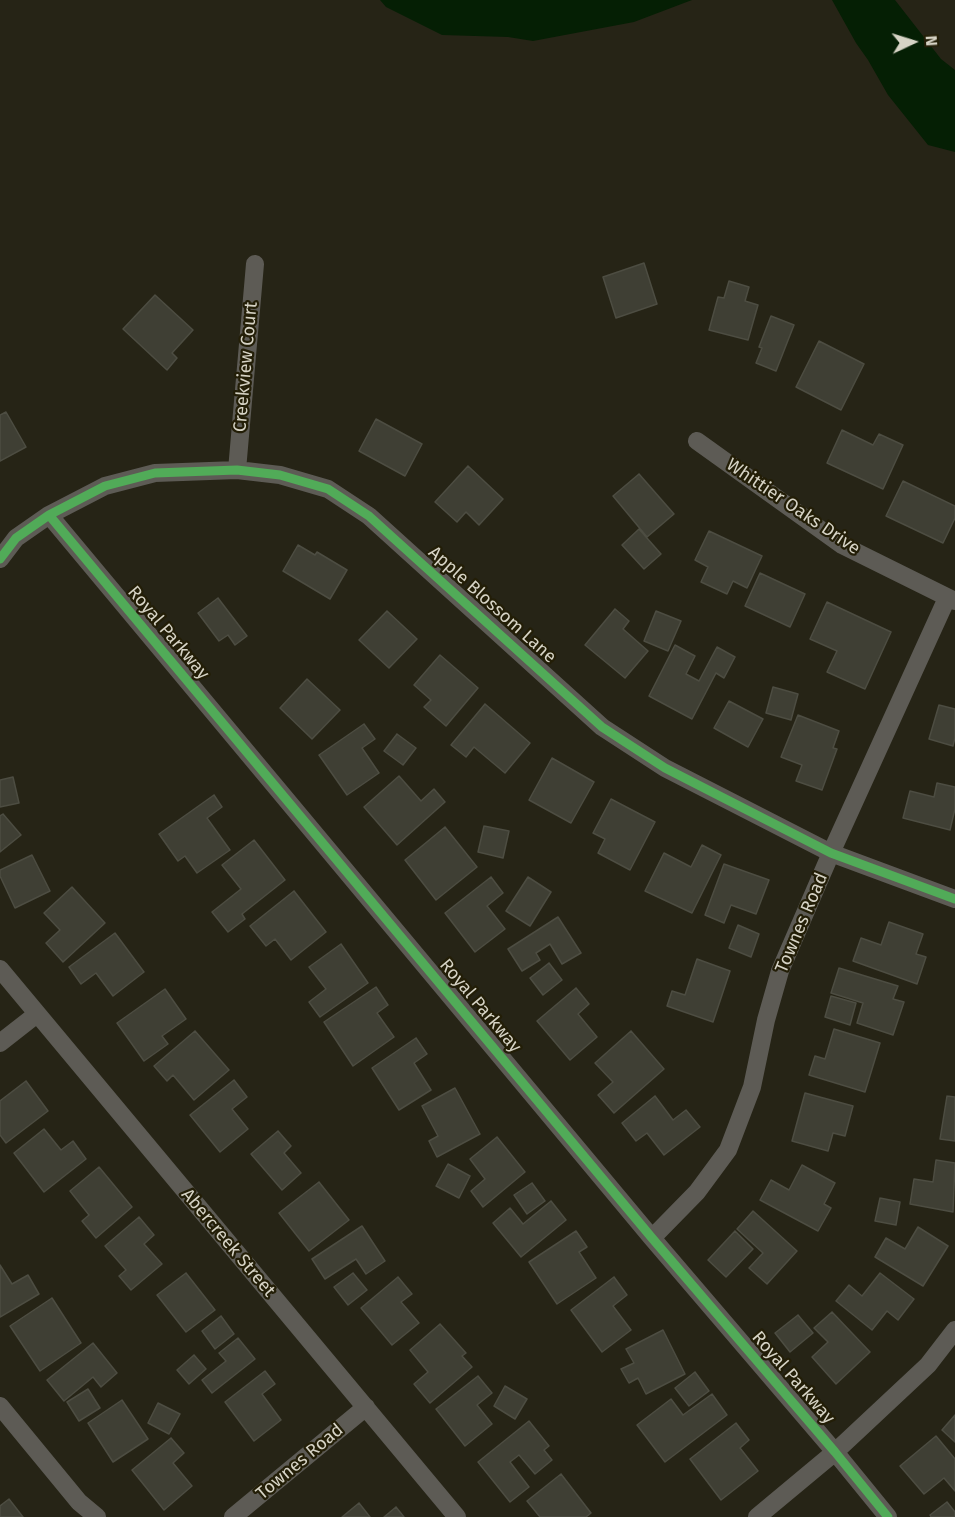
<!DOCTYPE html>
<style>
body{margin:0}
#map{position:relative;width:955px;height:1517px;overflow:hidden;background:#262416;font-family:"Fira Sans",sans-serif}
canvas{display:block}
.north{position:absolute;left:883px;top:12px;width:60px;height:60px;-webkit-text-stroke:4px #231e07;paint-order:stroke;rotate:86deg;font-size:16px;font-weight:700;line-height:24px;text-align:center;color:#d6d3c5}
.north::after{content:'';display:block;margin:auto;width:21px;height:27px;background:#d6d3c5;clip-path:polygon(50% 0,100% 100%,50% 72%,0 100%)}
</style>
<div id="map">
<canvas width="955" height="1517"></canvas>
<div class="north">N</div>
</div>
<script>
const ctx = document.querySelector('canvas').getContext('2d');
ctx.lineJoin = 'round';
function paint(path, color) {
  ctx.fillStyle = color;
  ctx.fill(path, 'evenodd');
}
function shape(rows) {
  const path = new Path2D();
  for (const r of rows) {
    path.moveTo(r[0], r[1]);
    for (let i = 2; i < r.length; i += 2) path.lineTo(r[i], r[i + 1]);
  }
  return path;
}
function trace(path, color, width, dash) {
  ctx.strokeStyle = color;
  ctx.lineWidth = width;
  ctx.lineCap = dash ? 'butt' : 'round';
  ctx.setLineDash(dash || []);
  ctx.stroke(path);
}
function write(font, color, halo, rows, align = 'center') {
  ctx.font = font + ' "Fira Sans",sans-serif';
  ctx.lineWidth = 4.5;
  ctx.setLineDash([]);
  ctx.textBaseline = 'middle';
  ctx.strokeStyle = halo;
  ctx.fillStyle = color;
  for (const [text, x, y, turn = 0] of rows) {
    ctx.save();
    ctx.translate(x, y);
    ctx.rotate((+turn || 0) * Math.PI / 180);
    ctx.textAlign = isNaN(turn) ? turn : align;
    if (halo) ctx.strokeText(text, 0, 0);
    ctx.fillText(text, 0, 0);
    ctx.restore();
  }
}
const water = shape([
 [380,0,692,0,634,22,533,41,508,37,442,35,386,7],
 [832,0,895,0,941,59,955,70,955,152,928,145,888,95,868,60,856,43]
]);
const building = shape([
 [644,263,657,304,616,318,603,277,644,263],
 [729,281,749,287,745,301,758,305,748,340,709,330,718,297,724,298,729,281],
 [155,295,193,330,172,353,177,358,167,370,123,329,155,295],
 [771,316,794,325,776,371,756,363,762,348,759,347,771,316],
 [819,341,864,364,841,410,796,387,819,341],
 [6,412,26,447,0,461,0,415,6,412],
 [376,419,422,444,405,476,359,451,376,419],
 [842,430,873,445,879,434,903,445,883,489,827,463,842,430],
 [468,466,503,499,479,525,466,512,457,522,435,502,468,466],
 [639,474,674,514,647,537,613,496,639,474],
 [903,481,955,506,955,518,943,543,886,516,903,481],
 [639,529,661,554,644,569,622,545,639,529],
 [709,531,762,556,747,588,733,581,727,594,701,582,708,567,695,560,709,531],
 [298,545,315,555,317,552,347,570,330,599,283,571,298,545],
 [760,573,805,594,790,627,745,606,760,573],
 [218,598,247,636,235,645,228,635,219,641,198,613,218,598],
 [827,602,891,632,865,689,827,672,837,651,810,639,827,602],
 [615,609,629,621,623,629,648,651,625,678,585,645,615,609],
 [387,611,417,639,389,668,359,640,387,611],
 [656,611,681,621,668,651,644,641,656,611],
 [675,645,695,656,686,674,699,681,717,647,735,657,724,678,716,673,692,719,649,696,675,645],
 [440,655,478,688,446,726,424,707,431,700,414,685,440,655],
 [307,679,340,710,312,739,280,708,307,679],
 [773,687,798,694,791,720,766,713,773,687],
 [729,701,763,719,748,747,714,728,729,701],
 [485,704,530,743,505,773,474,747,466,757,451,745,485,704],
 [939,705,955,709,955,738,953,746,929,739,939,705],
 [798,715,839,731,833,748,837,749,822,790,796,781,802,765,781,757,798,715],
 [364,724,375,739,362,748,379,773,347,795,319,755,364,724],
 [397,734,416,748,403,765,384,751,397,734],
 [552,758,594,782,571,823,529,800,552,758],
 [399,776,421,801,434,789,445,802,397,845,364,807,399,776],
 [13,777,19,803,0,807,0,780,13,777],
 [937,783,955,787,955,809,950,830,903,818,910,791,934,797,937,783],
 [214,795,222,807,207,818,230,850,197,873,185,856,178,861,159,834,214,795],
 [611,799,655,822,630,870,598,853,605,839,593,833,611,799],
 [3,814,21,835,0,852,0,816,3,814],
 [484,826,509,831,503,858,478,852,484,826],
 [445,827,477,867,436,900,405,860,445,827],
 [254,840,285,880,242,914,245,919,228,932,212,912,241,889,222,865,254,840],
 [702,845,721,855,692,913,645,891,664,853,691,867,702,845],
 [32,855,50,891,15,908,0,876,0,870,32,855],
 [724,864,769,880,756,914,731,905,724,923,705,915,724,864],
 [491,877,503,893,487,906,505,929,475,952,445,913,491,877],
 [528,877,551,892,530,926,506,911,528,877],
 [72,887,105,923,63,962,46,943,60,930,44,913,72,887],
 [294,891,326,932,291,960,275,939,266,946,250,926,294,891],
 [558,917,581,953,562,964,550,944,536,953,540,960,522,971,508,949,558,917],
 [889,922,923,934,916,954,926,957,917,984,853,961,861,938,881,945,889,922],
 [738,925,759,934,751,957,729,948,738,925],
 [115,933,144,972,113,996,96,973,81,984,69,967,115,933],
 [341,944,368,983,320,1017,309,1002,326,989,309,967,341,944],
 [697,959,730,971,713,1022,667,1006,672,991,685,995,697,959],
 [549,963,562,980,543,995,530,978,549,963],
 [839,968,898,986,893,999,904,1002,893,1035,857,1023,863,1003,831,993,839,968],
 [376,987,388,1005,377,1013,394,1037,353,1066,324,1022,376,987],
 [576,988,589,1004,578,1014,597,1037,570,1060,537,1021,576,988],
 [165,989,186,1019,162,1036,168,1044,144,1061,117,1023,165,989],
 [831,996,856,1003,850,1025,825,1017,831,996],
 [834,1029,880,1043,865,1092,809,1075,815,1056,825,1059,834,1029],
 [195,1031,229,1070,194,1100,173,1075,167,1081,154,1066,195,1031],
 [631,1031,664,1069,614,1113,598,1095,613,1082,595,1063,631,1031],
 [416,1038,427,1054,414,1063,431,1090,399,1110,372,1068,416,1038],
 [234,1080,247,1097,232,1109,248,1129,220,1152,190,1115,234,1080],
 [26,1081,48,1111,6,1143,0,1135,0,1101,26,1081],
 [455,1088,480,1134,437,1157,429,1141,438,1136,422,1106,455,1088],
 [805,1093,853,1106,845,1136,833,1133,828,1151,792,1141,805,1093],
 [655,1096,673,1120,686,1110,700,1127,664,1155,647,1133,636,1141,622,1123,655,1096],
 [947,1096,955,1097,955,1141,940,1139,947,1096],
 [44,1129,61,1150,73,1141,86,1159,44,1192,14,1153,44,1129],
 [278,1131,291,1146,284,1153,301,1173,282,1190,251,1154,278,1131],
 [497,1137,525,1172,483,1207,471,1191,485,1179,470,1159,497,1137],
 [936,1160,955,1163,953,1212,910,1204,914,1179,933,1182,936,1160],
 [448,1164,470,1176,459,1198,436,1186,448,1164],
 [802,1165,835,1183,824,1204,831,1208,818,1231,760,1200,771,1180,789,1190,802,1165],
 [99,1167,132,1207,96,1238,82,1221,89,1215,70,1191,99,1167],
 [319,1182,349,1220,309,1251,279,1213,319,1182],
 [532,1183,545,1201,527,1214,514,1195,532,1183],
 [880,1198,900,1202,896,1225,875,1221,880,1198],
 [551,1201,566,1220,521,1257,493,1223,510,1208,523,1224,551,1201],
 [753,1211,797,1251,767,1284,749,1268,763,1253,737,1229,753,1211],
 [139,1217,154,1235,144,1244,162,1264,131,1290,119,1276,126,1270,105,1246,139,1217],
 [362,1226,385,1261,366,1274,356,1259,325,1279,312,1259,362,1226],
 [918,1227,948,1246,923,1286,875,1257,886,1238,905,1249,918,1227],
 [576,1231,587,1247,579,1252,596,1278,557,1304,529,1262,576,1231],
 [735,1231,753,1249,726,1277,708,1260,735,1231],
 [0,1265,12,1284,28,1275,39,1294,0,1317,0,1265],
 [186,1273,215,1310,186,1332,157,1295,186,1273],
 [353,1273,367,1290,348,1305,334,1287,353,1273],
 [880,1273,914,1299,898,1320,887,1311,872,1330,836,1301,849,1285,862,1296,880,1273],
 [398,1277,412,1294,401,1302,419,1323,392,1345,361,1308,398,1277],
 [614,1277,627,1295,613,1306,631,1330,602,1352,571,1310,614,1277],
 [52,1298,81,1343,40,1371,10,1326,52,1298],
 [832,1312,870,1352,836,1384,812,1357,828,1342,814,1328,832,1312],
 [798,1315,813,1333,790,1352,775,1333,798,1315],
 [221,1316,234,1334,215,1349,202,1331,221,1316],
 [440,1324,466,1353,462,1356,472,1367,430,1403,414,1384,428,1372,410,1350,440,1324],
 [663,1330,685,1374,646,1394,638,1378,629,1383,621,1369,634,1363,626,1349,663,1330],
 [238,1338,255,1359,212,1393,202,1380,226,1361,219,1353,238,1338],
 [93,1343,117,1373,101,1387,93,1377,64,1401,47,1380,93,1343],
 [194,1355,206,1369,189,1384,177,1370,194,1355],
 [265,1371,275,1384,262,1394,281,1420,254,1441,225,1402,265,1371],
 [695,1372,709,1391,689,1406,675,1388,695,1372],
 [478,1376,492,1393,477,1405,492,1424,465,1446,436,1409,478,1376],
 [505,1386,527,1399,515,1419,494,1406,505,1386],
 [88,1389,100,1408,79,1421,67,1402,88,1389],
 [712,1394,727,1415,665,1462,637,1425,671,1399,683,1415,712,1394],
 [122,1400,148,1439,113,1462,88,1423,122,1400],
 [158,1403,180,1414,169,1434,148,1423,158,1403],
 [955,1415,955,1442,942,1430,955,1415],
 [529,1421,549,1446,544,1450,552,1460,535,1474,519,1455,510,1462,529,1487,510,1502,478,1462,529,1421],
 [736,1423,749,1440,740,1448,758,1471,721,1500,690,1459,736,1423],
 [936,1436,955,1459,955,1491,944,1478,924,1494,900,1466,936,1436],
 [171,1438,184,1453,173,1463,192,1486,164,1510,132,1470,171,1438],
 [561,1474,591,1513,586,1517,540,1517,527,1501,561,1474],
 [9,1499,23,1517,0,1517,0,1506,9,1499],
 [947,1502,955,1512,955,1517,931,1517,930,1515,947,1502],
 [359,1503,370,1517,342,1517,359,1503],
 [396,1507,404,1517,384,1517,396,1507]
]);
const street = shape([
 [697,441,842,545,955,601],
 [237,470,255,264],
 [49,515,652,1238,835,1452,888,1517],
 [0,559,16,538,49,515,105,486,155,473,237,470,280,475,328,489,369,516,602,727,665,768,831,853,955,899],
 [0,969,457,1517],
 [0,1043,37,1014],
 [652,1238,697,1192,728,1150,752,1087,766,1020,780,971,831,853,947,598],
 [0,1406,79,1502,97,1517],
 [233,1517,366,1407],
 [757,1517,835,1452,928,1365,955,1330]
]);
const cycleway = shape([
 [49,515,652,1238,835,1452,888,1517],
 [0,559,16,538,49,515,105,486,155,473,237,470,280,475,328,489,369,516,602,727,665,768,831,853,955,899]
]);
const streetNames = [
 ["Creekview Court",246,367,-85],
 ["Whittier Oaks Drive",793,507,34],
 ["Apple Blossom Lane",492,605,42],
 ["Royal Parkway",168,633,50],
 ["Townes Road",802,923,-67],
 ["Royal Parkway",480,1006,50],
 ["Abercreek Street",228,1243,50],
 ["Royal Parkway",793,1378,49],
 ["Townes Road",300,1462,-40]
];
paint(water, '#051f04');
paint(building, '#3f3f34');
trace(building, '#4d4d42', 1.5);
trace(street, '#5d5b55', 18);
trace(cycleway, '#51ab58', 9);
write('18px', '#d6d3c5', '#231e07', streetNames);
</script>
